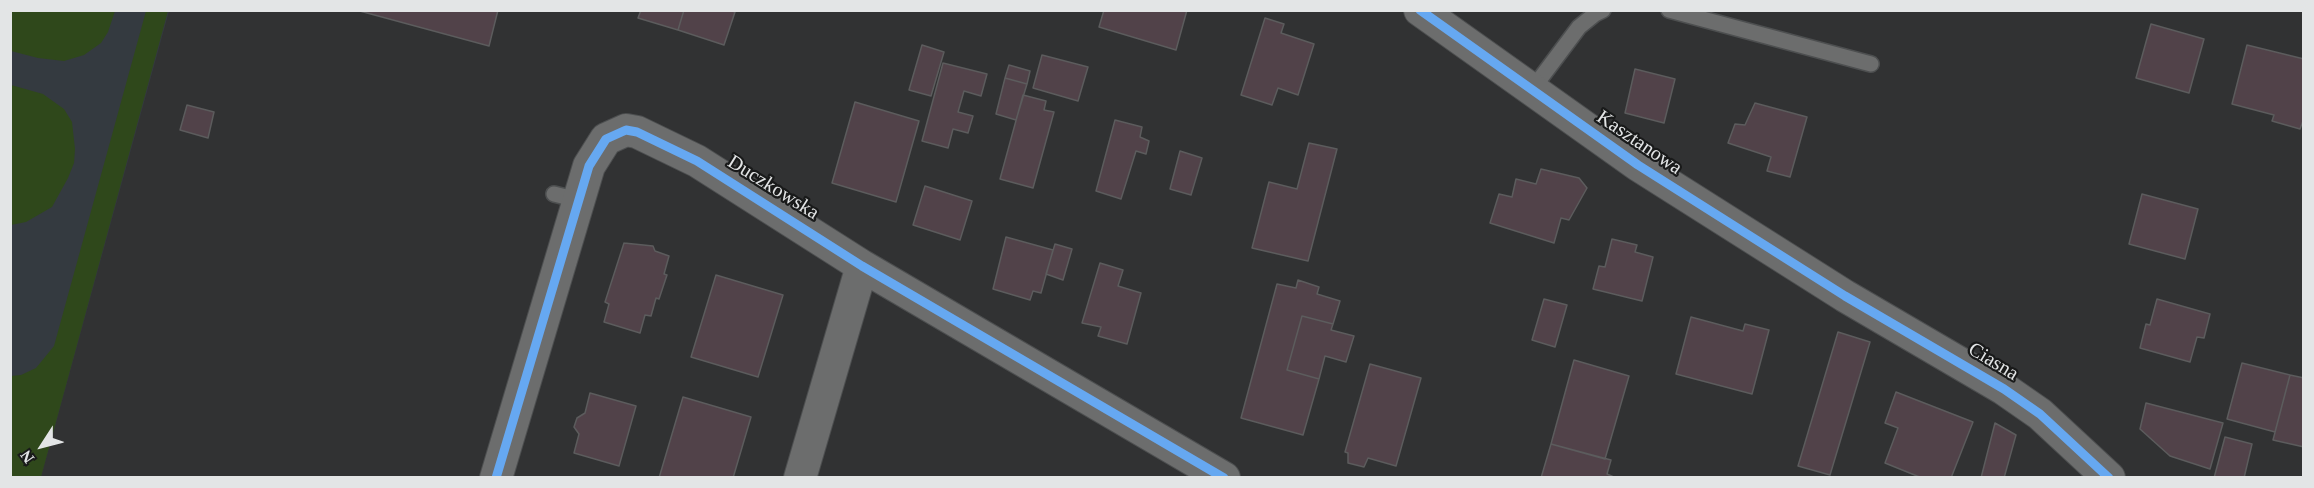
<!DOCTYPE html>
<style>
body{margin:0}
#map{position:relative;width:2314px;height:488px;overflow:hidden;background:#313233;font-family:"Times New Roman",serif}
canvas{display:block}
.frame{position:absolute;inset:0;border:12px solid #e3e5e6;pointer-events:none}
.north{position:absolute;left:12px;top:416px;width:60px;height:60px;-webkit-text-stroke:4px #191a1a;paint-order:stroke;rotate:234deg;font-size:16px;font-weight:700;line-height:24px;text-align:center;color:#e3e5e6}
.north::after{content:'';display:block;margin:auto;width:21px;height:27px;background:#e3e5e6;clip-path:polygon(50% 0,100% 100%,50% 72%,0 100%)}
</style>
<div id="map">
<canvas width="2314" height="488"></canvas>
<div class="frame"></div>
<div class="north">N</div>
</div>
<script>
const ctx = document.querySelector('canvas').getContext('2d');
ctx.lineJoin = 'round';
function paint(path, color) {
  ctx.fillStyle = color;
  ctx.fill(path, 'evenodd');
}
function shape(rows) {
  const path = new Path2D();
  for (const r of rows) {
    path.moveTo(r[0], r[1]);
    for (let i = 2; i < r.length; i += 2) path.lineTo(r[i], r[i + 1]);
  }
  return path;
}
function trace(path, color, width, dash) {
  ctx.strokeStyle = color;
  ctx.lineWidth = width;
  ctx.lineCap = dash ? 'butt' : 'round';
  ctx.setLineDash(dash || []);
  ctx.stroke(path);
}
function write(font, color, halo, rows, align = 'center') {
  ctx.font = font + ' "Times New Roman",serif';
  ctx.lineWidth = 4.5;
  ctx.setLineDash([]);
  ctx.textBaseline = 'middle';
  ctx.strokeStyle = halo;
  ctx.fillStyle = color;
  for (const [text, x, y, turn = 0] of rows) {
    ctx.save();
    ctx.translate(x, y);
    ctx.rotate((+turn || 0) * Math.PI / 180);
    ctx.textAlign = isNaN(turn) ? turn : align;
    if (halo) ctx.strokeText(text, 0, 0);
    ctx.fillText(text, 0, 0);
    ctx.restore();
  }
}
const built = shape([
 [10,11,169,11,41,477,11,477]
]);
const green = shape([
 [10,11,11,10,115,11,108,32,101,43,84,55,64,61,38,58,11,51],
 [146,11,168,11,41,477,11,477,11,376,21,375,36,368,54,346],
 [11,85,43,94,64,109,72,122,75,149,74,163,68,178,52,207,26,222,11,225]
]);
const building = shape([
 [356,10,498,10,489,46,356,10],
 [641,10,684,10,678,30,638,18,641,10],
 [684,10,729,10,735,12,724,45,678,30,684,10],
 [1104,10,1187,10,1176,50,1099,27,1104,10],
 [1265,18,1284,24,1281,33,1314,44,1298,95,1278,88,1272,105,1241,95,1265,18],
 [2151,24,2204,39,2189,93,2136,78,2151,24],
 [922,45,944,52,931,96,909,90,922,45],
 [2247,45,2304,59,2304,118,2300,129,2272,121,2274,115,2232,104,2247,45],
 [1042,55,1088,67,1078,101,1033,88,1042,55],
 [943,63,987,74,981,96,964,91,958,112,973,116,968,133,953,129,948,148,922,141,943,63],
 [1009,65,1030,71,1027,84,1005,78,1009,65],
 [1635,69,1675,79,1664,123,1625,113,1635,69],
 [1005,78,1027,84,1016,120,996,114,1005,78],
 [1023,95,1046,101,1044,110,1054,112,1033,188,1000,179,1023,95],
 [855,102,919,121,896,202,832,183,855,102],
 [1755,103,1807,117,1790,177,1767,171,1771,157,1728,143,1735,124,1745,125,1755,103],
 [187,105,214,112,208,138,180,130,187,105],
 [1115,120,1142,127,1140,137,1149,141,1146,154,1136,151,1121,199,1096,191,1115,120],
 [1309,143,1337,149,1308,261,1252,248,1269,182,1297,189,1309,143],
 [1180,151,1202,158,1191,195,1170,189,1180,151],
 [1541,169,1579,178,1587,188,1569,220,1561,218,1554,243,1490,223,1499,194,1512,197,1516,179,1536,184,1541,169],
 [925,186,972,201,960,240,913,225,925,186],
 [2142,194,2198,209,2185,259,2129,244,2142,194],
 [1006,237,1053,250,1041,293,1033,291,1030,300,993,289,1006,237],
 [1612,239,1637,245,1635,252,1653,257,1642,301,1593,289,1599,266,1605,267,1612,239],
 [624,243,653,246,655,251,669,256,664,274,667,275,659,299,656,298,651,316,645,315,640,333,604,322,609,304,605,302,624,243],
 [1055,244,1072,249,1063,280,1046,274,1055,244],
 [1100,263,1123,270,1118,286,1141,293,1127,344,1098,336,1101,327,1082,323,1100,263],
 [716,275,783,295,758,377,691,357,716,275],
 [1298,280,1319,287,1317,294,1340,301,1333,324,1302,316,1287,370,1319,379,1303,435,1241,418,1277,284,1296,288,1298,280],
 [1544,299,1567,305,1555,347,1532,340,1544,299],
 [2157,299,2210,314,2204,338,2197,337,2190,362,2140,348,2146,324,2150,325,2157,299],
 [1302,316,1333,324,1331,330,1354,336,1346,362,1325,356,1319,379,1287,370,1302,316],
 [1691,317,1743,331,1745,324,1769,330,1752,394,1676,374,1691,317],
 [1838,332,1870,342,1830,475,1798,466,1838,332],
 [1574,360,1629,376,1605,459,1551,444,1574,360],
 [2242,363,2290,375,2275,432,2227,419,2242,363],
 [1370,364,1421,378,1396,466,1368,458,1364,467,1348,463,1348,453,1345,452,1370,364],
 [2290,375,2304,378,2304,447,2273,440,2290,375],
 [1896,392,1973,422,1951,478,1922,478,1885,463,1898,428,1885,423,1896,392],
 [590,393,636,406,619,466,574,453,579,434,574,427,577,418,585,413,590,393],
 [683,397,751,417,733,478,659,478,683,397],
 [2146,403,2223,423,2210,469,2170,456,2140,429,2146,403],
 [1995,423,2016,435,2004,478,1981,478,1995,423],
 [2225,437,2252,444,2244,478,2214,478,2225,437],
 [1551,444,1611,460,1607,474,1616,478,1541,478,1551,444]
]);
const service = shape([
 [1669,10,1871,64],
 [1531,91,1579,27,1595,14,1603,10],
 [554,194,578,200]
]);
const minor = shape([
 [1420,10,1638,165,1845,296,2004,389,2040,414,2109,478],
 [496,478,589,166,606,139,626,130,637,132,697,161,862,266,1224,478],
 [800,478,862,266]
]);
const cycleway = shape([
 [1420,10,1638,165,1845,296,2004,389,2040,414,2109,478],
 [496,478,589,166,606,139,626,130,637,132,697,161,862,266,1224,478]
]);
const streetNames = [
 ["Kasztanowa",1639,143,34],
 ["Duczkowska",773,188,32],
 ["Ciasna",1993,362,31]
];
paint(built, '#343a40');
paint(green, '#2f481b');
paint(building, '#514249');
trace(building, '#5c5c5d', 1.5);
trace(service, '#4d4f50', 18);
trace(minor, '#4d4f50', 34);
trace(service, '#6c6d6d', 15);
trace(minor, '#6c6d6d', 32);
trace(cycleway, '#66a8f1', 9);
write('20px', '#e3e5e6', '#191a1a', streetNames);
</script>
